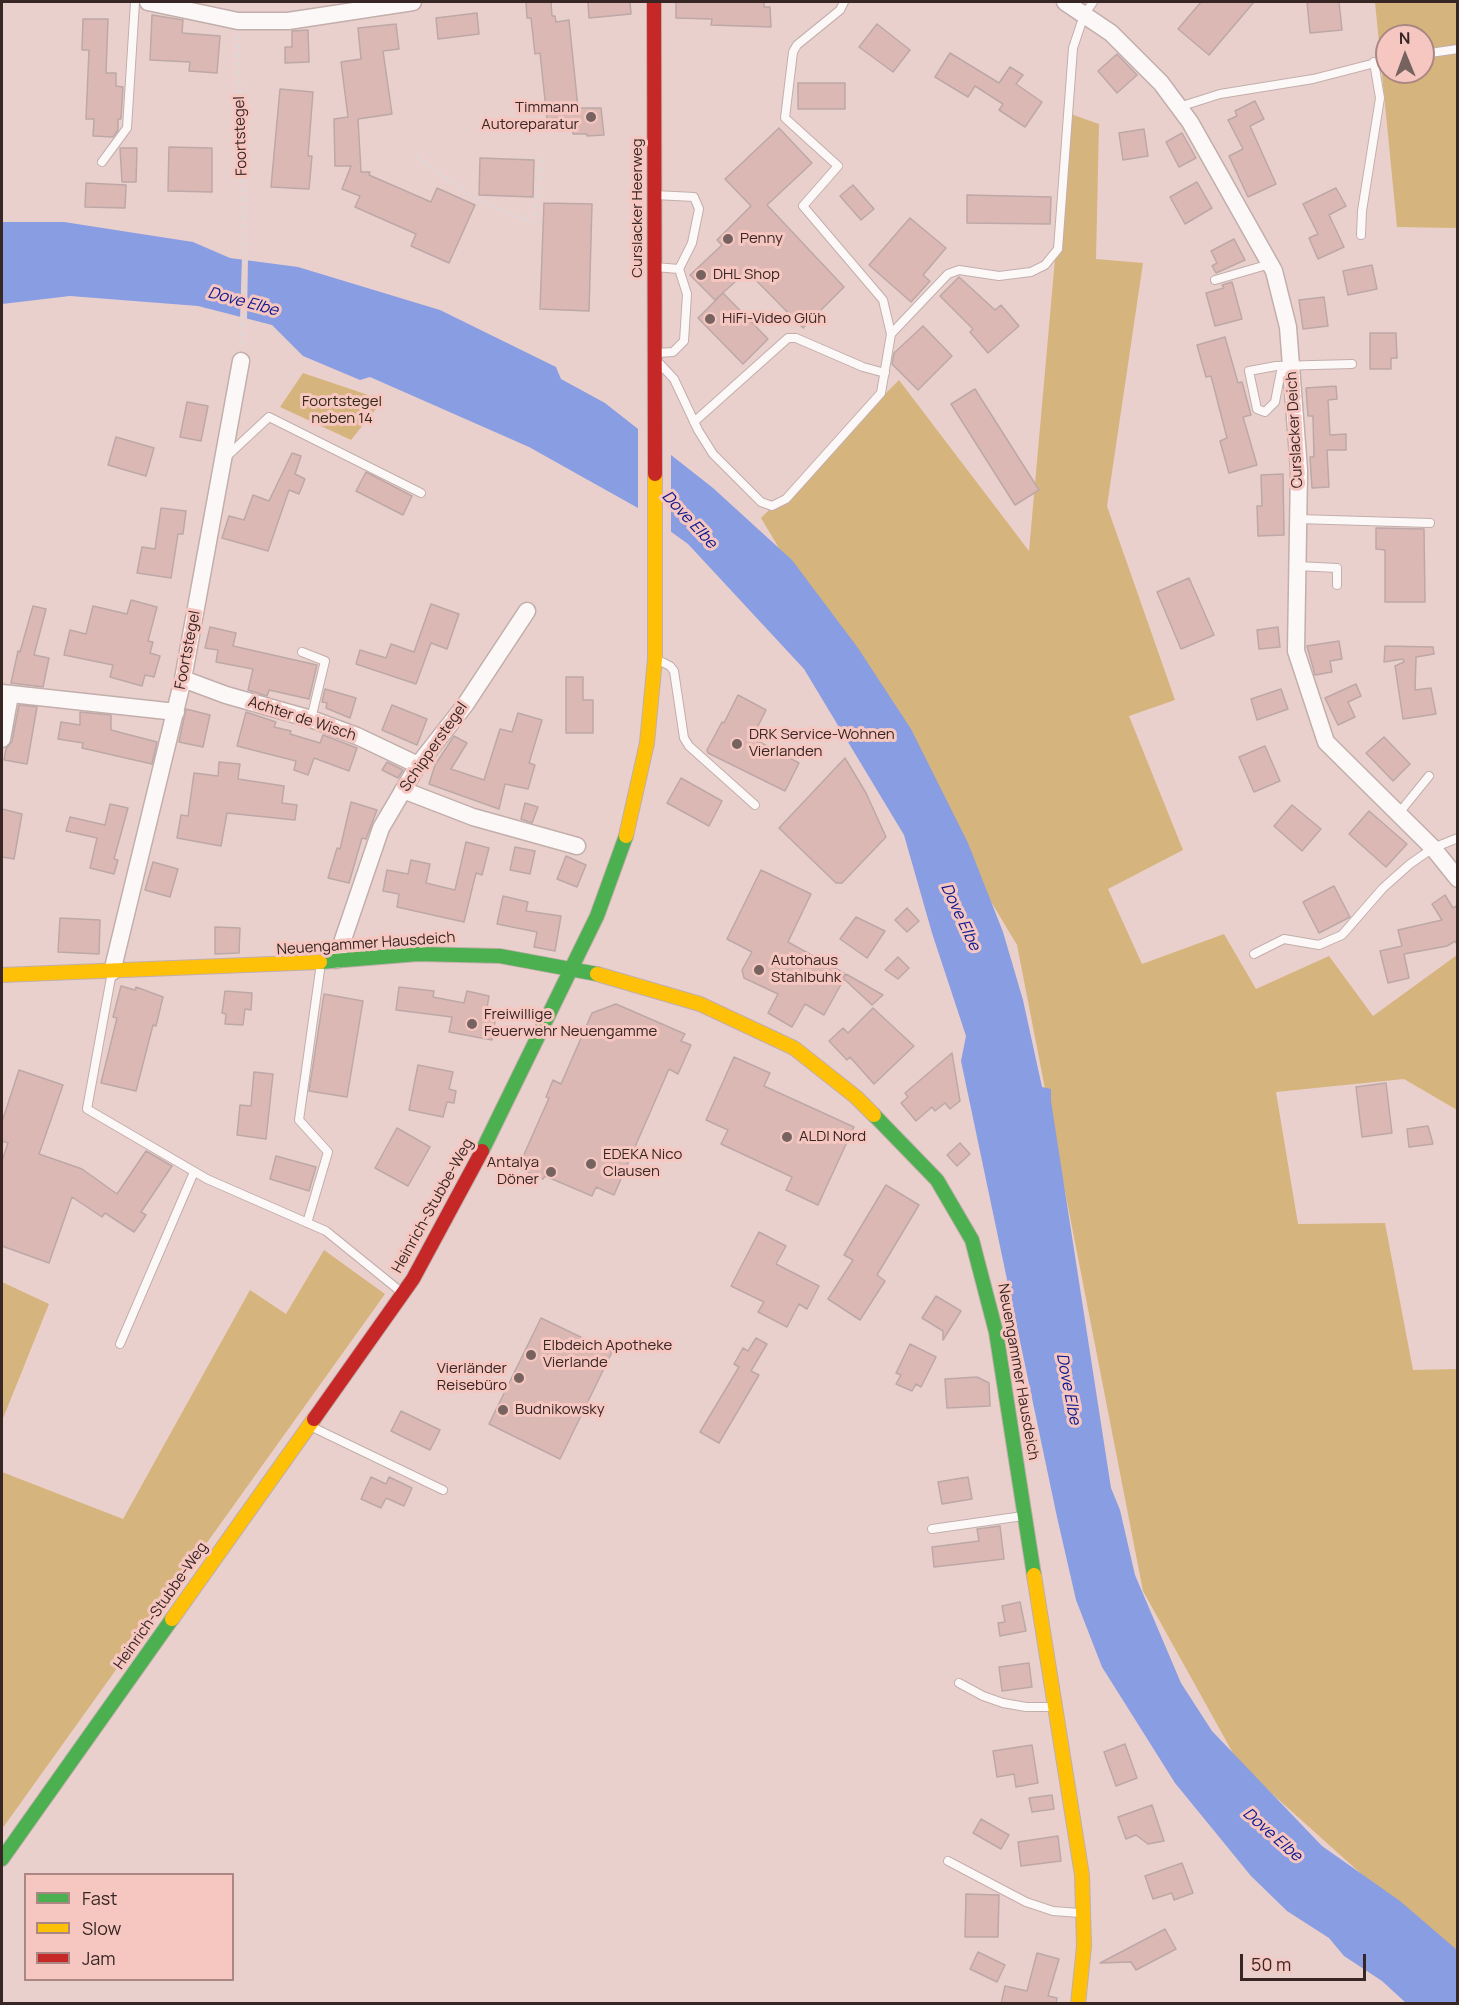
<!DOCTYPE html>
<meta charset="utf-8">
<style>
body{margin:0}
#map{position:relative;width:1459px;height:2005px;overflow:hidden;background:#ead0cd;font-family:Manrope,sans-serif}
canvas{display:block}
.frame{position:absolute;inset:0;border:3px solid #382624;pointer-events:none}
.legend{position:absolute;left:24px;top:1873px;width:210px;height:108px;box-sizing:border-box;background:#f6c7c1;border:2px solid #aa8782;margin:0;padding:8px 10px;list-style:none;font-size:18px;color:#382624}
.legend li{display:flex;align-items:center;gap:12px;height:30px}
.legend b{width:30px;border:2px solid #aa8782}
.north{position:absolute;left:1375px;top:24px;width:60px;height:60px;box-sizing:border-box;background:#f6c7c1;border:2px solid #aa8782;border-radius:50%;rotate:359deg;font-size:16px;font-weight:700;line-height:24px;text-align:center;color:#382624}
.north::after{content:'';display:block;margin:auto;width:21px;height:27px;background:#76625f;clip-path:polygon(50% 0,100% 100%,50% 72%,0 100%)}
.scale{position:absolute;left:1240px;top:1954px;width:126px;height:27px;box-sizing:border-box;border:3px solid #382624;border-top:0;padding-left:8px;font-size:18px;line-height:21px;white-space:nowrap;color:#382624;-webkit-text-stroke:4px #f6c7c1;paint-order:stroke}
</style>
<div id="map">
<canvas width="1459" height="2005"></canvas>
<div class="frame"></div>
<ul class="legend">
<li><b style="height:8px;background:#4caf50"></b>Fast</li>
<li><b style="height:8px;background:#ffc107"></b>Slow</li>
<li><b style="height:8px;background:#c62828"></b>Jam</li>
</ul>
<div class="north">N</div>
<div class="scale">50 m</div>
</div>
<script>
const ctx = document.querySelector('canvas').getContext('2d');
ctx.lineJoin = 'round';
function paint(path, color) {
  ctx.fillStyle = color;
  ctx.fill(path, 'evenodd');
}
function shape(rows) {
  const path = new Path2D();
  for (const r of rows) {
    path.moveTo(r[0], r[1]);
    for (let i = 2; i < r.length; i += 2) path.lineTo(r[i], r[i + 1]);
  }
  return path;
}
function trace(path, color, width, dash) {
  ctx.strokeStyle = color;
  ctx.lineWidth = width;
  ctx.lineCap = dash ? 'butt' : 'round';
  ctx.setLineDash(dash || []);
  ctx.stroke(path);
}
function write(font, color, halo, rows, align = 'center') {
  ctx.font = font + ' Manrope,sans-serif';
  ctx.lineWidth = 6;
  ctx.setLineDash([]);
  ctx.textBaseline = 'middle';
  ctx.strokeStyle = halo;
  ctx.fillStyle = color;
  for (const [text, x, y, turn = 0] of rows) {
    ctx.save();
    ctx.translate(x, y);
    ctx.rotate((+turn || 0) * Math.PI / 180);
    ctx.textAlign = isNaN(turn) ? turn : align;
    if (halo) ctx.strokeText(text, 0, 0);
    ctx.fillText(text, 0, 0);
    ctx.restore();
  }
}
const green = shape([
 [1375,2,1457,2,1457,228,1397,227],
 [1387,36,1423,36,1423,72,1387,72],
 [1068,113,1099,124,1096,259,1143,263,1107,506,1175,700,1129,716,1183,850,1108,889,1142,964,1224,934,1256,989,1329,956,1373,1016,1457,955,1457,1110,1404,1079,1276,1092,1298,1224,1385,1223,1413,1370,1457,1369,1457,1960,1239,1764,1143,1591,1017,945,761,518,899,380,1029,551],
 [303,373,383,400,351,440,280,407],
 [324,1250,385,1294,2,1829,2,1472,123,1519,250,1290,286,1314],
 [2,1282,49,1304,2,1421]
]);
const water = shape([
 [2,222,64,222,193,242,230,258,298,267,440,310,556,367,561,379,605,403,713,488,792,560,858,648,911,729,968,843,1003,932,1023,1000,1042,1087,1051,1089,1051,1101,1111,1488,1120,1510,1135,1575,1181,1683,1212,1731,1322,1846,1400,1901,1457,1950,1457,2003,1406,2003,1382,1981,1344,1956,1329,1938,1287,1911,1251,1876,1175,1783,1102,1667,1076,1600,1057,1517,961,1061,966,1036,932,933,904,835,804,669,688,544,638,508,529,447,370,377,360,380,303,356,272,325,198,306,70,296,2,304]
]);
const pier = shape([
 [242,256,248,257,247,321,240,320],
 [638,426,671,451,671,536,638,512]
]);
const building = shape([
 [526,2,551,2,552,16,555,16,556,22,569,20,578,108,601,108,604,135,587,136,587,134,573,134,573,130,557,131,557,118,547,119,540,53,535,54,531,18,527,18,526,2],
 [588,2,630,2,631,14,589,18,588,2],
 [676,2,764,2,764,7,770,7,771,27,711,25,712,19,676,18,676,2],
 [1201,2,1254,2,1209,55,1178,29,1201,2],
 [1307,2,1339,2,1342,30,1310,33,1307,2],
 [477,13,479,34,438,39,436,18,477,13],
 [152,15,183,20,182,33,220,36,217,73,189,71,190,62,150,60,152,15],
 [83,19,108,19,106,73,116,73,116,86,123,87,121,119,118,119,118,130,113,137,93,136,94,119,86,119,89,50,82,50,83,19],
 [396,24,399,49,383,51,392,114,358,119,361,172,370,172,369,175,431,202,437,188,475,205,449,263,411,246,416,234,355,207,360,196,342,189,351,166,335,166,334,119,348,117,341,62,361,59,358,28,396,24],
 [877,24,910,50,893,72,859,47,877,24],
 [308,30,309,62,285,63,285,47,292,47,292,31,308,30],
 [950,53,999,83,1010,67,1023,75,1016,84,1042,102,1025,127,999,110,1003,104,975,86,968,97,935,77,950,53],
 [1117,54,1137,75,1117,93,1098,71,1117,54],
 [798,83,845,83,845,109,798,109,798,83],
 [280,89,313,92,308,156,312,156,309,189,271,187,280,89],
 [1255,101,1264,119,1250,126,1276,184,1248,197,1229,156,1243,149,1228,120,1237,116,1235,111,1255,101],
 [779,128,812,163,767,205,844,287,803,328,747,271,715,300,690,275,722,245,717,240,751,206,725,179,779,128],
 [1144,129,1148,156,1123,160,1119,133,1144,129],
 [1182,133,1196,158,1179,167,1166,142,1182,133],
 [169,147,212,148,212,192,168,191,169,147],
 [120,148,137,148,136,182,122,182,120,148],
 [480,158,534,160,533,197,479,195,480,158],
 [1197,182,1212,208,1185,224,1170,197,1197,182],
 [86,183,126,185,125,208,85,207,86,183],
 [853,185,874,209,861,220,840,196,853,185],
 [1336,188,1346,206,1329,215,1344,247,1318,259,1309,238,1318,234,1303,204,1336,188],
 [967,195,1051,197,1050,224,967,223,967,195],
 [544,203,592,204,589,311,540,309,544,203],
 [910,218,946,248,923,275,930,281,911,302,869,265,910,218],
 [1234,239,1245,260,1216,273,1212,266,1217,263,1211,251,1234,239],
 [1372,265,1377,289,1348,295,1343,271,1372,265],
 [959,277,995,310,1001,305,1019,326,988,353,970,332,973,329,940,296,959,277],
 [1232,282,1242,319,1215,326,1206,293,1224,288,1222,285,1232,282],
 [723,293,768,339,743,364,698,318,723,293],
 [1324,297,1328,326,1303,329,1299,300,1324,297],
 [923,326,952,356,918,390,892,364,894,353,923,326],
 [1370,333,1396,333,1397,358,1391,358,1391,369,1370,369,1370,333],
 [1225,337,1238,383,1242,382,1251,415,1243,417,1257,465,1229,473,1220,441,1227,438,1211,376,1206,377,1197,345,1225,337],
 [1336,386,1337,399,1328,400,1330,435,1346,434,1346,450,1327,450,1329,487,1312,488,1310,457,1314,457,1313,416,1308,416,1306,388,1336,386],
 [975,389,1039,490,1015,505,951,404,975,389],
 [187,402,208,406,201,441,180,437,187,402],
 [116,437,154,448,146,476,108,465,116,437],
 [292,453,301,456,295,474,305,479,299,494,289,490,268,551,222,538,229,516,244,520,253,495,269,501,292,453],
 [366,472,412,496,403,515,356,491,366,472],
 [1283,474,1284,535,1258,536,1257,506,1262,506,1261,475,1283,474],
 [161,508,186,511,183,534,178,534,171,578,137,573,142,547,155,549,161,508],
 [1376,528,1424,529,1425,602,1385,602,1385,550,1376,549,1376,528],
 [1189,578,1214,635,1181,649,1157,592,1189,578],
 [131,600,157,607,148,641,153,642,150,653,160,656,154,677,145,675,142,686,110,677,113,665,64,655,70,630,86,634,93,606,127,614,131,600],
 [431,604,459,614,447,649,431,643,416,684,356,664,360,650,386,658,391,644,414,652,431,604],
 [33,606,46,609,34,655,49,658,43,687,11,683,18,651,20,652,33,606],
 [210,627,236,633,233,646,317,665,309,699,269,690,267,696,248,690,253,669,216,662,218,650,205,648,210,627],
 [1278,627,1280,647,1259,649,1257,630,1278,627],
 [1339,641,1342,659,1330,661,1332,672,1315,675,1307,646,1339,641],
 [1385,646,1433,647,1434,654,1416,657,1415,690,1431,688,1436,714,1403,719,1395,666,1404,662,1403,659,1384,662,1385,646],
 [566,677,583,677,583,700,593,700,593,733,566,733,566,677],
 [1356,684,1361,696,1348,702,1355,717,1338,725,1325,698,1356,684],
 [325,689,356,698,350,718,326,708,327,703,322,702,325,689],
 [1281,689,1288,709,1257,720,1251,699,1281,689],
 [738,695,766,710,752,738,799,763,785,791,708,753,707,750,722,722,724,723,738,695],
 [19,705,37,707,27,764,4,760,6,749,12,741,19,705],
 [392,705,427,719,417,745,382,730,392,705],
 [186,709,210,715,203,747,179,742,186,709],
 [80,712,111,715,111,730,157,742,152,764,82,748,83,743,58,739,61,722,80,725,80,712],
 [246,712,276,722,274,727,291,731,290,734,320,743,323,735,357,748,349,771,314,758,308,775,294,770,296,761,237,746,246,712],
 [518,713,542,720,529,763,535,765,528,789,505,784,499,809,429,784,435,765,454,736,467,743,451,769,484,780,500,729,512,732,518,713],
 [1384,737,1410,764,1393,781,1366,753,1384,737],
 [1265,746,1280,781,1254,792,1239,757,1265,746],
 [845,758,866,793,886,837,842,883,836,883,779,828,845,758],
 [219,762,240,764,238,779,284,786,282,803,297,805,295,820,227,813,221,846,177,838,181,815,188,816,194,773,218,776,219,762],
 [387,762,403,770,398,778,382,770,387,762],
 [681,778,722,801,709,826,667,803,681,778],
 [351,802,377,810,366,839,362,838,349,883,328,878,337,848,340,849,351,802],
 [525,803,538,807,532,823,521,819,525,803],
 [110,804,128,808,114,859,118,860,114,874,90,868,97,838,66,831,70,817,105,825,110,804],
 [1292,805,1321,829,1302,851,1274,826,1292,805],
 [2,809,22,814,14,859,2,857,2,809],
 [1369,811,1407,844,1386,867,1349,834,1369,811],
 [466,842,489,848,482,875,476,873,464,922,397,907,399,894,383,891,387,870,408,874,411,860,430,864,426,883,455,890,466,842],
 [515,847,535,851,530,874,510,870,515,847],
 [566,856,586,865,577,887,557,879,566,856],
 [153,862,178,869,170,897,145,890,153,862],
 [761,870,811,894,788,942,844,973,844,977,846,974,883,995,872,1005,844,979,824,1015,805,1004,792,1027,768,1013,778,994,744,978,742,970,752,952,727,939,761,870],
 [1334,886,1350,917,1319,933,1303,902,1334,886],
 [1445,895,1453,908,1458,905,1458,946,1455,941,1447,946,1404,954,1409,978,1388,983,1380,951,1402,946,1398,930,1442,920,1432,904,1445,895],
 [503,896,528,902,526,911,561,916,555,951,534,947,537,932,497,924,503,896],
 [907,908,919,921,907,932,895,920,907,908],
 [856,917,885,931,867,958,840,939,856,917],
 [60,918,100,920,99,954,58,952,60,918],
 [215,927,240,928,239,953,215,954,215,927],
 [898,957,909,968,898,979,885,970,898,957],
 [121,986,135,990,136,987,163,997,156,1026,153,1025,136,1091,101,1083,117,1018,113,1017,121,986],
 [399,987,434,991,433,997,464,1003,467,991,489,996,486,1014,496,1015,492,1040,449,1032,452,1017,396,1010,399,987],
 [225,991,252,993,251,1010,245,1009,243,1025,225,1024,226,1014,222,1013,225,991],
 [324,994,363,1001,347,1097,309,1091,324,994],
 [616,1004,685,1034,681,1041,691,1045,678,1074,669,1069,614,1195,596,1187,592,1196,545,1176,543,1179,518,1168,549,1098,546,1097,553,1080,561,1084,592,1013,616,1004],
 [873,1008,914,1046,874,1084,850,1057,847,1060,829,1041,843,1028,848,1033,873,1008],
 [952,1053,960,1101,950,1109,945,1103,935,1111,932,1107,916,1121,901,1103,908,1097,905,1093,952,1053],
 [734,1057,770,1073,764,1086,854,1127,818,1205,786,1190,792,1177,721,1144,728,1130,706,1120,734,1057],
 [418,1065,453,1072,449,1089,456,1091,454,1103,447,1102,443,1117,409,1110,418,1065],
 [19,1070,63,1085,39,1154,82,1169,117,1194,146,1151,172,1166,141,1212,146,1215,134,1232,105,1213,102,1217,72,1197,49,1263,2,1246,2,1161,8,1143,2,1141,2,1122,19,1070],
 [254,1072,273,1074,266,1139,237,1135,240,1105,251,1106,254,1072],
 [1386,1083,1392,1133,1362,1137,1356,1087,1386,1083],
 [1428,1126,1433,1144,1409,1147,1407,1129,1428,1126],
 [397,1128,430,1147,408,1186,375,1168,397,1128],
 [960,1143,970,1154,957,1166,947,1155,960,1143],
 [276,1156,316,1167,309,1191,270,1179,276,1156],
 [886,1185,919,1205,877,1275,885,1281,860,1320,828,1299,853,1260,844,1255,886,1185],
 [759,1232,786,1246,776,1264,819,1286,807,1309,799,1304,787,1327,758,1312,764,1302,731,1286,759,1232],
 [936,1296,961,1311,943,1340,943,1331,922,1318,936,1296],
 [541,1318,612,1352,560,1459,489,1424,541,1318],
 [756,1338,767,1344,751,1371,759,1375,719,1443,700,1432,739,1367,734,1364,743,1348,748,1351,756,1338],
 [910,1344,936,1357,921,1387,916,1384,912,1391,896,1384,901,1375,896,1373,910,1344],
 [977,1377,989,1383,990,1406,947,1408,945,1379,977,1377],
 [401,1411,440,1430,430,1450,391,1431,401,1411],
 [371,1477,386,1484,389,1477,412,1488,404,1506,386,1498,381,1508,361,1499,371,1477],
 [968,1477,972,1499,942,1504,938,1482,968,1477],
 [1000,1526,1004,1559,934,1567,932,1547,979,1541,977,1529,1000,1526],
 [1020,1602,1026,1631,1000,1636,998,1623,1005,1622,1002,1606,1020,1602],
 [1029,1663,1032,1687,1002,1691,999,1667,1029,1663],
 [1125,1744,1137,1778,1116,1786,1104,1752,1125,1744],
 [1032,1745,1038,1783,1016,1787,1014,1774,997,1777,993,1751,1032,1745],
 [1052,1795,1054,1809,1032,1812,1029,1798,1052,1795],
 [1152,1805,1164,1841,1148,1844,1136,1835,1126,1839,1118,1817,1152,1805],
 [981,1819,1009,1835,1001,1849,973,1833,981,1819],
 [1058,1836,1061,1861,1021,1866,1018,1842,1058,1836],
 [1182,1863,1193,1893,1174,1900,1172,1893,1153,1899,1145,1876,1182,1863],
 [966,1894,999,1895,998,1937,965,1937,966,1894],
 [1165,1929,1176,1949,1136,1970,1131,1962,1100,1963,1165,1929],
 [978,1952,1005,1965,997,1982,970,1969,978,1952],
 [1037,1953,1059,1959,1048,1996,1057,1998,1056,2004,1001,2004,1005,1986,1027,1991,1037,1953]
]);
const path = shape([
 [238,35,245,248,242,346],
 [415,156,477,200,534,223,543,156]
]);
const lane = shape([
 [1423,54,1458,49],
 [1179,107,1220,94,1313,79,1387,60],
 [102,162,127,128,135,2],
 [655,195,694,197,699,209,692,243,679,269,655,267],
 [1361,235,1362,211,1380,98,1374,62],
 [1215,280,1270,264],
 [891,334,948,274,959,270,999,276,1031,272,1045,265,1058,249,1073,48,1084,15,1093,2],
 [658,353,673,352,684,341,687,294,679,269],
 [660,364,674,379,698,430,713,454,761,502,772,506,786,499,881,393,891,334,883,300,803,206,838,166,785,118,793,52,797,45,840,10,844,2],
 [1282,366,1275,402,1265,412,1257,409,1249,371,1276,366,1352,364],
 [694,422,788,338,796,338,863,367,885,373],
 [226,457,269,417,421,493],
 [1298,519,1430,523],
 [1297,566,1337,568,1337,585],
 [302,652,325,661,311,719],
 [658,660,670,666,674,671,684,738,689,746,755,805],
 [1399,813,1429,776],
 [1254,954,1284,939,1319,945,1342,935,1383,888,1410,864,1433,848,1458,838],
 [112,972,87,1109,207,1179,326,1231,400,1291],
 [307,1223,328,1152,299,1120,321,963],
 [120,1344,194,1172],
 [310,1426,443,1490],
 [932,1529,1023,1516],
 [959,1683,983,1696,1003,1703,1026,1707,1052,1707],
 [948,1861,1026,1902,1053,1911,1080,1913]
]);
const street = shape([
 [148,2,238,21,288,21,413,2],
 [1065,2,1111,33,1161,83,1190,122,1274,271,1288,327,1299,470,1296,651,1326,742,1433,848,1458,879],
 [183,679,226,695,311,719,357,736,418,765],
 [2,693,176,712],
 [2,739,10,695],
 [403,790,473,817,577,846],
 [336,960,381,828,418,765,465,705,527,611],
 [112,972,183,679,241,361]
]);
const fast = shape([
 [320,962,418,954,500,956,597,974],
 [874,1115,937,1180,972,1240,996,1332,1034,1575],
 [482,1151,597,916,626,836],
 [2,1859,172,1619]
]);
const slow = shape([
 [626,836,647,743,655,659,655,474],
 [597,974,700,1004,794,1048,856,1097,874,1115],
 [2,975,320,962],
 [1034,1575,1082,1875,1084,1946,1078,2004],
 [172,1619,314,1419]
]);
const jam = shape([
 [654,2,655,474],
 [314,1419,413,1279,482,1151]
]);
const markers = [
 [591,117,6,"#76625f"],
 [728,239,6,"#76625f"],
 [701,275,6,"#76625f"],
 [710,319,6,"#76625f"],
 [737,744,6,"#76625f"],
 [759,970,6,"#76625f"],
 [472,1024,6,"#76625f"],
 [787,1137,6,"#76625f"],
 [591,1164,6,"#76625f"],
 [551,1172,6,"#76625f"],
 [531,1355,6,"#76625f"],
 [519,1378,6,"#76625f"],
 [503,1410,6,"#76625f"]
];
const poiNames = [
 ["Timmann",579,108,"right"],
 ["Autoreparatur",579,125,"right"],
 ["Penny",740,239],
 ["DHL Shop",713,275],
 ["HiFi-Video Glüh",722,319],
 ["DRK Service-Wohnen",749,735],
 ["Vierlanden",749,752],
 ["Autohaus",771,961],
 ["Stahlbuhk",771,978],
 ["Freiwillige",484,1015],
 ["Feuerwehr Neuengamme",484,1032],
 ["ALDI Nord",799,1137],
 ["EDEKA Nico",603,1155],
 ["Clausen",603,1172],
 ["Antalya",539,1163,"right"],
 ["Döner",539,1180,"right"],
 ["Elbdeich Apotheke",543,1346],
 ["Vierlande",543,1363],
 ["Vierländer",507,1369,"right"],
 ["Reisebüro",507,1386,"right"],
 ["Budnikowsky",515,1410]
];
const streetNames = [
 ["Foortstegel",241,136,-92],
 ["Curslacker Heerweg",638,208,-90],
 ["Curslacker Deich",1295,430,-93],
 ["Foortstegel",188,650,-79],
 ["Achter de Wisch",302,719,18],
 ["Schipperstegel",434,747,-55],
 ["Neuengammer Hausdeich",366,944,-4],
 ["Heinrich-Stubbe-Weg",433,1206,-61],
 ["Neuengammer Hausdeich",1018,1372,80],
 ["Heinrich-Stubbe-Weg",161,1606,-55]
];
const parkNames = [
 ["Foortstegel",342,402],
 ["neben 14",342,419]
];
const waterNames = [
 ["Dove Elbe",243,302,15],
 ["Dove Elbe",689,520,47],
 ["Dove Elbe",960,917,65],
 ["Dove Elbe",1068,1389,79],
 ["Dove Elbe",1272,1835,41]
];
paint(green, '#d6b47d');
paint(water, '#899de3');
paint(pier, '#ead0cd');
paint(building, '#dcb8b5');
trace(building, '#bca8a6', 1.5);
trace(lane, '#c2aeab', 10);
trace(street, '#c2aeab', 19);
trace(fast, '#c2aeab', 16);
trace(slow, '#c2aeab', 16);
trace(jam, '#c2aeab', 16);
trace(path, '#ded6d6', 3, [4.5, 4.5]);
trace(lane, '#fcf8f8', 8);
trace(street, '#fcf8f8', 16);
trace(fast, '#4caf50', 14);
trace(slow, '#ffc107', 14);
trace(jam, '#c62828', 14);
for (const [x, y, r, color] of markers) {
  const dot = new Path2D();
  dot.arc(x, y, r, 0, 2 * Math.PI);
  ctx.fillStyle = color;
  ctx.fill(dot);
  trace(dot, '#f6c7c1', 2);
}
write('15px', '#382624', '#f6c7c1', poiNames, 'left');
write('15px', '#382624', '#f6c7c1', streetNames);
write('15px', '#332a14', '#f6c7c1', parkNames);
write('italic 16px', '#0a178f', '#f6c7c1', waterNames);
</script>
